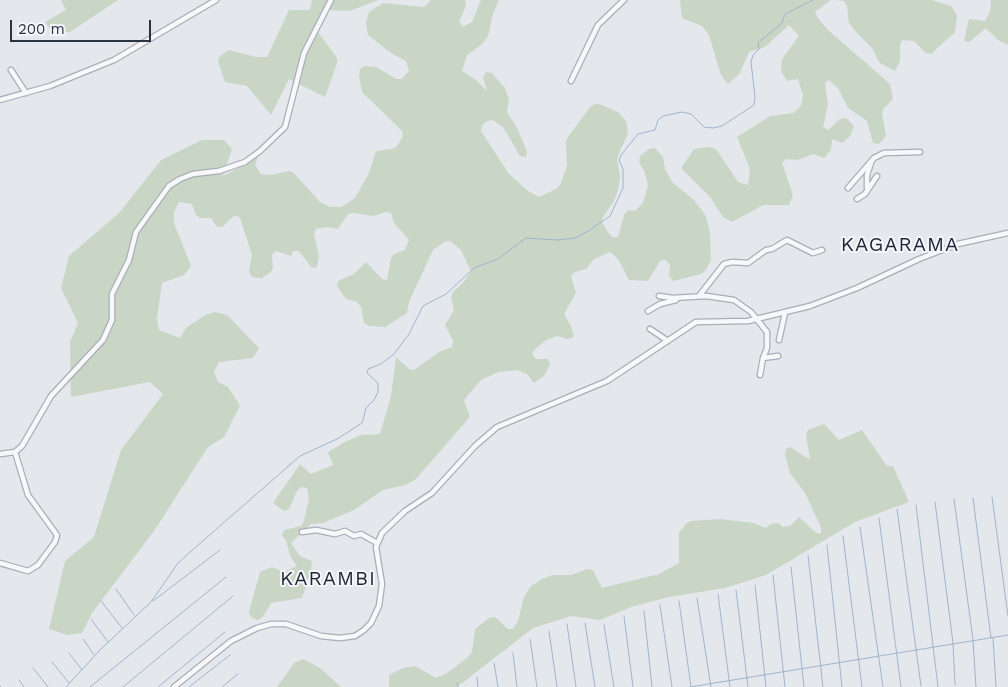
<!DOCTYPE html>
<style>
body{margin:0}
#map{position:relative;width:1008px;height:687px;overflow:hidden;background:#e4e7ec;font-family:"Work Sans",sans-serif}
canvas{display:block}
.scale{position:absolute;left:10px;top:20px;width:141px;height:22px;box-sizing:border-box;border:2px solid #2b3445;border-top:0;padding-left:6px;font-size:15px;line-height:18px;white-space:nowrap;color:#2b3445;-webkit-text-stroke:4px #f4f6f9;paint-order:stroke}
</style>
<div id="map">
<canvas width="1008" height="687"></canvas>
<div class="scale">200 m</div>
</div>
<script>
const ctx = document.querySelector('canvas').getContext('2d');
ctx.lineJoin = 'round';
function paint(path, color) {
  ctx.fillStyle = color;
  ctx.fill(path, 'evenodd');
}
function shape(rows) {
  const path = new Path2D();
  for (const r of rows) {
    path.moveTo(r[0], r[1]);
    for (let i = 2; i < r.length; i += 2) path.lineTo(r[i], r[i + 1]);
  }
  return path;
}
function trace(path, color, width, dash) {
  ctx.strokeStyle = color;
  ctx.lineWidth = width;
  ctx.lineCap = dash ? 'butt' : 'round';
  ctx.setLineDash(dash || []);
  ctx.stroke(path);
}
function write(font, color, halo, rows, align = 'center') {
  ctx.font = font + ' "Work Sans",sans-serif';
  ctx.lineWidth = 4;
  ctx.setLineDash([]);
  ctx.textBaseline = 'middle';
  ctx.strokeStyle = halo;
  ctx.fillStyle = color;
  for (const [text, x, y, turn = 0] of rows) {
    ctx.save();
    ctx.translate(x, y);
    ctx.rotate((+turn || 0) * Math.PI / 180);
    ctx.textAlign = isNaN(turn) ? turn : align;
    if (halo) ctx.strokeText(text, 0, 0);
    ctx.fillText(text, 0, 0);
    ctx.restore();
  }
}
const green = shape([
 [61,0,118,0,70,32,52,32,45,22,66,10],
 [312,0,379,0,349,11,324,10,316,29,337,58,337,63,325,97,289,79,271,115,247,86,225,82,218,61,220,56,229,50,256,57,267,57,289,10,310,10],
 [431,0,465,0,466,6,459,22,463,27,472,22,481,0,499,0,493,14,488,36,481,45,467,55,462,71,476,80,487,91,483,77,486,72,492,73,505,88,509,100,507,112,517,128,527,151,526,157,520,156,503,127,493,120,487,121,482,125,481,131,509,174,528,191,539,197,556,189,560,185,567,166,566,142,568,137,590,107,595,104,600,104,618,112,626,121,628,133,617,158,620,177,618,190,614,201,603,217,602,222,608,232,612,237,618,237,624,215,628,210,635,211,643,203,648,186,645,173,639,162,640,156,649,149,655,148,663,157,665,169,672,182,694,200,706,216,710,234,711,260,706,270,701,274,673,281,669,276,670,265,666,260,660,261,648,281,629,280,618,259,610,252,594,259,586,269,575,272,571,276,576,293,564,314,571,326,574,337,568,339,557,336,546,340,535,349,532,354,536,359,548,359,550,364,544,376,534,383,527,374,517,370,498,372,481,380,464,400,470,417,415,480,405,485,383,490,354,510,323,523,311,524,291,543,300,556,312,561,310,575,302,598,271,603,262,618,257,620,251,617,249,612,260,572,272,567,284,572,297,566,290,556,286,540,282,536,284,530,301,526,304,521,309,499,307,488,301,487,297,491,289,509,284,511,273,503,300,464,311,474,333,465,328,452,345,442,361,435,380,434,391,396,396,357,409,369,414,370,439,352,452,347,453,341,445,325,454,310,451,298,453,292,463,283,471,271,461,250,450,241,444,242,433,250,409,302,407,313,385,327,369,326,364,323,361,307,357,302,346,299,337,286,338,281,354,274,366,262,382,279,387,280,391,258,394,254,405,250,409,240,394,223,391,213,385,212,374,216,352,213,347,215,338,229,327,227,316,229,314,234,319,256,317,267,312,268,299,251,293,251,291,256,276,251,272,255,273,267,271,272,262,278,256,278,251,276,249,271,252,255,240,218,235,215,222,227,217,227,211,218,200,218,196,215,192,204,179,202,174,212,174,223,191,266,184,275,162,283,157,319,159,330,180,338,186,328,205,315,215,312,227,315,259,348,253,358,219,362,214,372,218,382,228,387,240,406,224,437,208,447,154,531,92,613,82,633,67,635,49,629,65,561,94,537,121,450,163,394,150,382,71,397,70,342,78,323,61,288,69,256,120,212,161,160,202,140,224,140,232,149,223,176,245,165,260,151,255,165,261,174,272,175,289,171,294,173,320,202,330,207,341,207,355,198,369,173,376,151,392,149,397,146,403,136,402,131,362,92,359,75,360,69,365,66,376,67,396,79,402,79,409,71,406,61,391,53,368,35,366,23,369,12,383,3,424,7],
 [680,0,831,0,815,12,817,17,828,30,890,84,893,99,883,109,882,114,886,136,879,144,873,143,867,121,848,108,838,88,829,80,825,83,828,105,823,127,828,130,840,119,846,118,854,126,850,136,842,143,832,139,831,150,824,158,813,154,798,160,786,159,782,163,793,195,789,205,763,205,732,222,723,217,710,197,681,168,694,149,710,147,716,149,738,182,748,185,750,169,737,137,770,116,793,113,801,106,803,95,798,79,787,81,781,71,782,59,799,36,789,25,765,47,749,52,740,73,728,84,721,75,709,35,702,26,682,18],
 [837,0,932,0,951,6,957,15,955,32,931,54,926,53,914,41,902,40,900,45,900,61,895,71,880,63,872,48,856,32,849,23,847,6,844,1],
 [991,0,1008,0,1008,45,998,40,986,28,969,42,964,41,969,19,985,21,990,11],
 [824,424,839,440,862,430,887,466,893,466,909,502,855,522,766,575,725,588,669,597,631,607,600,620,571,616,533,628,457,687,389,687,389,675,403,668,415,666,436,678,447,673,468,657,472,652,475,629,489,618,495,617,508,629,513,629,518,621,524,597,531,586,542,579,553,575,571,575,587,569,593,570,602,588,659,574,679,563,679,533,686,524,691,521,720,519,753,523,766,528,771,524,778,523,783,527,790,526,799,517,816,533,821,533,821,527,805,493,790,473,785,455,786,449,791,447,805,457,810,459,806,435,808,430],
 [304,659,320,668,341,687,277,687,294,663]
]);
const stream = shape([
 [992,497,1008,616],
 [973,498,991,638],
 [954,499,973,640,976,687],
 [935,502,953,643,955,685],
 [916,505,938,687],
 [897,509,921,686],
 [879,518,901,687],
 [860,527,883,687],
 [843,536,862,687],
 [827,545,842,687],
 [808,555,823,687],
 [791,567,804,687],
 [773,575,785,687],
 [755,585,766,687],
 [116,589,134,615],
 [736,590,748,687],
 [718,594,730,687],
 [697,598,711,687],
 [101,601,122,628],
 [153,601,220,550],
 [679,601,691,687],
 [660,605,672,687],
 [644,611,652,687],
 [624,616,633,687],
 [91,619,108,642],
 [585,623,595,687],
 [567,624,576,687],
 [604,625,614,687],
 [549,631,557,687],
 [993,638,996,687],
 [83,639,94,655],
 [530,639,537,687],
 [69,653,82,670],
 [513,653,517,687],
 [52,662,69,683],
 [494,663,498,687],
 [33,668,48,687],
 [477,677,478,687],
 [19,680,24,687],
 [457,683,458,687],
 [0,686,1,687],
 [66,687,101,649,151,602,178,563,189,553,300,456,337,439,362,423,366,408,374,400,378,392,378,383,367,373,368,369,381,364,394,354,409,334,423,306,446,294,474,268,498,259,526,238,558,240,575,238,590,230,610,216,623,188,623,169,619,160,621,155,638,134,655,130,658,120,663,116,682,112,691,114,704,127,713,128,722,126,754,105,755,97,751,62,753,55,759,49,758,43,782,23,785,14,813,0],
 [90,687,226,577],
 [123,687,233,596],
 [158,687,225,632],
 [189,687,230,655],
 [222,687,238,674],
 [690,687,1008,635]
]);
const street = shape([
 [11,70,26,93],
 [571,81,598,25,624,0],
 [0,100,50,86,114,60,216,0],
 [848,188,874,158,884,153,920,152],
 [867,188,867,175,871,163],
 [857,199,865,194,877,176],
 [659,296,673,298,706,296,734,300,751,312,767,332,767,348,763,358],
 [699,296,724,264,732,262,748,263,766,250,772,249,787,240,813,253,822,250],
 [648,311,660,304,676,300],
 [650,329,668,341],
 [779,340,785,313],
 [760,375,763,358,778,356],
 [0,454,15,452,22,446,51,396,103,340,112,320,112,294,129,260,136,232,169,186,180,179,193,174,219,171,245,162,260,151,285,127,304,53,331,0],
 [302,532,316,530,335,534,345,531,354,536,361,534,377,543],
 [0,563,28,571,38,565,55,542,57,535,28,495,15,452],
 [174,687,231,641,257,628,271,624,286,624,321,636,340,638,355,636,364,630,371,623,379,606,382,584,376,547,382,533,405,511,432,493,475,446,497,427,607,381,696,322,748,321,810,306,857,288,919,259,958,244,1008,233]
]);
const quarterNames = [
 ["KAGARAMA",900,245],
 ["KARAMBI",328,579]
];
paint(green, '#c9d6c5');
trace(stream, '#9fb4cc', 1);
trace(street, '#a9aeb7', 7);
trace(street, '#f7f8fa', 4.5);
ctx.letterSpacing = '1px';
write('20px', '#1d2536', '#f4f6f9', quarterNames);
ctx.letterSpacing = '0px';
</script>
